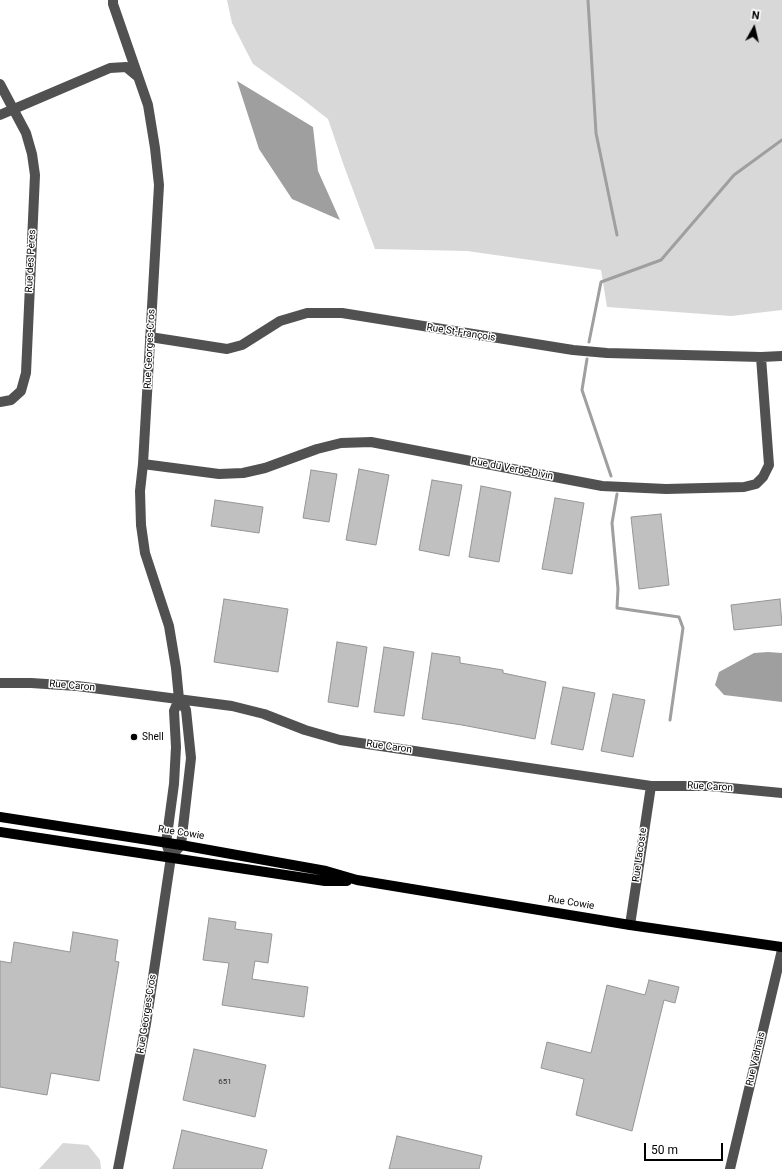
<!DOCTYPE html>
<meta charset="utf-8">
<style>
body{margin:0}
#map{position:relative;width:782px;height:1169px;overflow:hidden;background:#fff;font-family:Roboto,sans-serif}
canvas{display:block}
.north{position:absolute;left:734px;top:8px;width:40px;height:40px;-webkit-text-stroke:3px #fff;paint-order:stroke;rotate:8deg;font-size:11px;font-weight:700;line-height:16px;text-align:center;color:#000}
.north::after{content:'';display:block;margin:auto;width:14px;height:18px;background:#000;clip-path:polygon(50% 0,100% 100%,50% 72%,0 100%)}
.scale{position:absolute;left:644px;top:1143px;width:79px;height:18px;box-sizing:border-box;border:2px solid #000;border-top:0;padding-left:5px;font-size:12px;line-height:14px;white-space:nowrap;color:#000;-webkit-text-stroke:3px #fff;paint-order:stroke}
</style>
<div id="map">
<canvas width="782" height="1169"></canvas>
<div class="north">N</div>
<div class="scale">50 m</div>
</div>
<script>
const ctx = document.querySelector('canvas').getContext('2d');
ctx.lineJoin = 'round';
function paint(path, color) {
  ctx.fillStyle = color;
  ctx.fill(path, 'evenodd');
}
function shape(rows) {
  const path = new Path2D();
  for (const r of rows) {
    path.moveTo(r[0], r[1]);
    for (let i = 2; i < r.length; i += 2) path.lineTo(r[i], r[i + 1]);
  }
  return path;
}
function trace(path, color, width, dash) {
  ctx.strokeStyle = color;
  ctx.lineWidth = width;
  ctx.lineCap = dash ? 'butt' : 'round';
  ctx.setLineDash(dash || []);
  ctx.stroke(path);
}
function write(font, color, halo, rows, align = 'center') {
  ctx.font = font + ' Roboto,sans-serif';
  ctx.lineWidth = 3;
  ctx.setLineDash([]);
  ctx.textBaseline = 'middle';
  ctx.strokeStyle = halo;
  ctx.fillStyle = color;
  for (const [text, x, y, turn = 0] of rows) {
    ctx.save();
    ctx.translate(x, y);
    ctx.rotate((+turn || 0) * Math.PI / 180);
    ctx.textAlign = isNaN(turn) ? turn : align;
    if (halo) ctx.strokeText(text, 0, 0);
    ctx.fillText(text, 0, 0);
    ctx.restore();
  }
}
const green = shape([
 [227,0,782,0,782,310,731,316,607,307,601,270,467,251,375,249,344,166,328,119,301,98,253,64,232,23],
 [63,1143,88,1145,100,1160,101,1169,39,1169]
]);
const water = shape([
 [237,81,313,127,318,171,340,220,292,199,259,149],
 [768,652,782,653,782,702,724,695,715,685,719,672,754,653]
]);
const stream = shape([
 [588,0,596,133,617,235],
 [589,342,601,282,661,260,734,175,782,140],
 [587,359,582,390,611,476],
 [617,494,612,523,618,589,617,608,679,617,683,628,670,720]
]);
const building = shape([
 [359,469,389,475,376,545,346,540,359,469],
 [311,470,337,474,329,522,303,518,311,470],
 [432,480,462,485,449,556,419,550,432,480],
 [481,486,511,492,499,562,469,557,481,486],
 [555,498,584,503,572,574,542,569,555,498],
 [215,500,263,507,259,533,211,526,215,500],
 [661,514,669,585,639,589,631,517,661,514],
 [224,599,288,609,278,672,214,662,224,599],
 [780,599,782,625,734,630,731,605,780,599],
 [337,642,367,647,358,707,328,702,337,642],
 [384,647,414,652,404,716,374,712,384,647],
 [432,653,460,657,460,663,503,670,503,673,546,682,535,739,462,725,422,719,432,653],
 [563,687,595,693,583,750,551,744,563,687],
 [613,694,645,700,633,757,601,751,613,694],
 [209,918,236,922,235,929,272,934,268,963,255,961,252,979,308,987,304,1017,222,1005,229,963,203,960,209,918],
 [73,932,118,940,115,961,119,962,99,1081,51,1073,47,1095,0,1087,0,961,11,963,14,942,70,952,73,932],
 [649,980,679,987,675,1003,664,1000,632,1131,576,1115,584,1079,541,1068,547,1042,591,1053,607,985,645,995,649,980],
 [194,1049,266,1065,255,1117,183,1100,194,1049],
 [182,1130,267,1150,262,1169,173,1169,182,1130],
 [397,1136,482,1156,479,1169,389,1169,397,1136]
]);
const minor = shape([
 [113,0,113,4,148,105,155,148,159,185,143,464,140,491,141,525,145,553,169,626,176,668,179,699,174,711,176,747,174,784,166,843,171,857,146,1024,118,1169],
 [0,84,26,133,32,154,35,175,26,373,21,391,11,400,0,402],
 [0,115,110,68,126,67,138,77],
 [150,337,227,349,242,345,280,321,307,313,342,313,573,350,607,353,761,357,782,356],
 [143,464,219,474,243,473,265,468,317,449,341,443,371,442,602,486,666,489,744,487,756,484,763,477,769,465,761,357],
 [0,683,31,683,77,686,232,706,264,714,305,730,340,740,651,786,709,786,782,793],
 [171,857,181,845,191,758,186,710,179,699],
 [630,925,651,786],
 [730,1169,782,950]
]);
const major = shape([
 [0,817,181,845,326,871,357,880,630,925,782,947],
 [0,832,325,881,347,881]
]);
const markers = [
 [134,737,4,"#000"]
];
const numberNames = [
 ["651",225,1082]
];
const streetNames = [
 ["Rue des Pères",31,261,-87],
 ["Rue St-François",461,333,9],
 ["Rue Georges-Cros",150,349,-87],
 ["Rue du Verbe-Divin",512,469,11],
 ["Rue Caron",72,686,5],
 ["Rue Caron",389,747,8],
 ["Rue Caron",710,787,3],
 ["Rue Cowie",181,833,9],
 ["Rue Lacoste",640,855,-82],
 ["Rue Cowie",571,903,9],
 ["Rue Georges-Cros",147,1014,-81],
 ["Rue Vadnais",756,1059,-77]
];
const poiNames = [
 ["Shell",142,737]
];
paint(green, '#d8d8d8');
paint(water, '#9f9f9f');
trace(stream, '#9f9f9f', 3);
paint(building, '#c0c0c0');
trace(building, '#959595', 1);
trace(minor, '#515151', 10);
trace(major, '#000', 10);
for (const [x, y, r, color] of markers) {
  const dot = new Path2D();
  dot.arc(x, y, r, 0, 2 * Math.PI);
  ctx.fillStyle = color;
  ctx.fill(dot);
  trace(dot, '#fff', 1.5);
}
write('8px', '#303030', null, numberNames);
write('10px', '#000', '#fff', streetNames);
write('10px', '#000', '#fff', poiNames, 'left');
</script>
